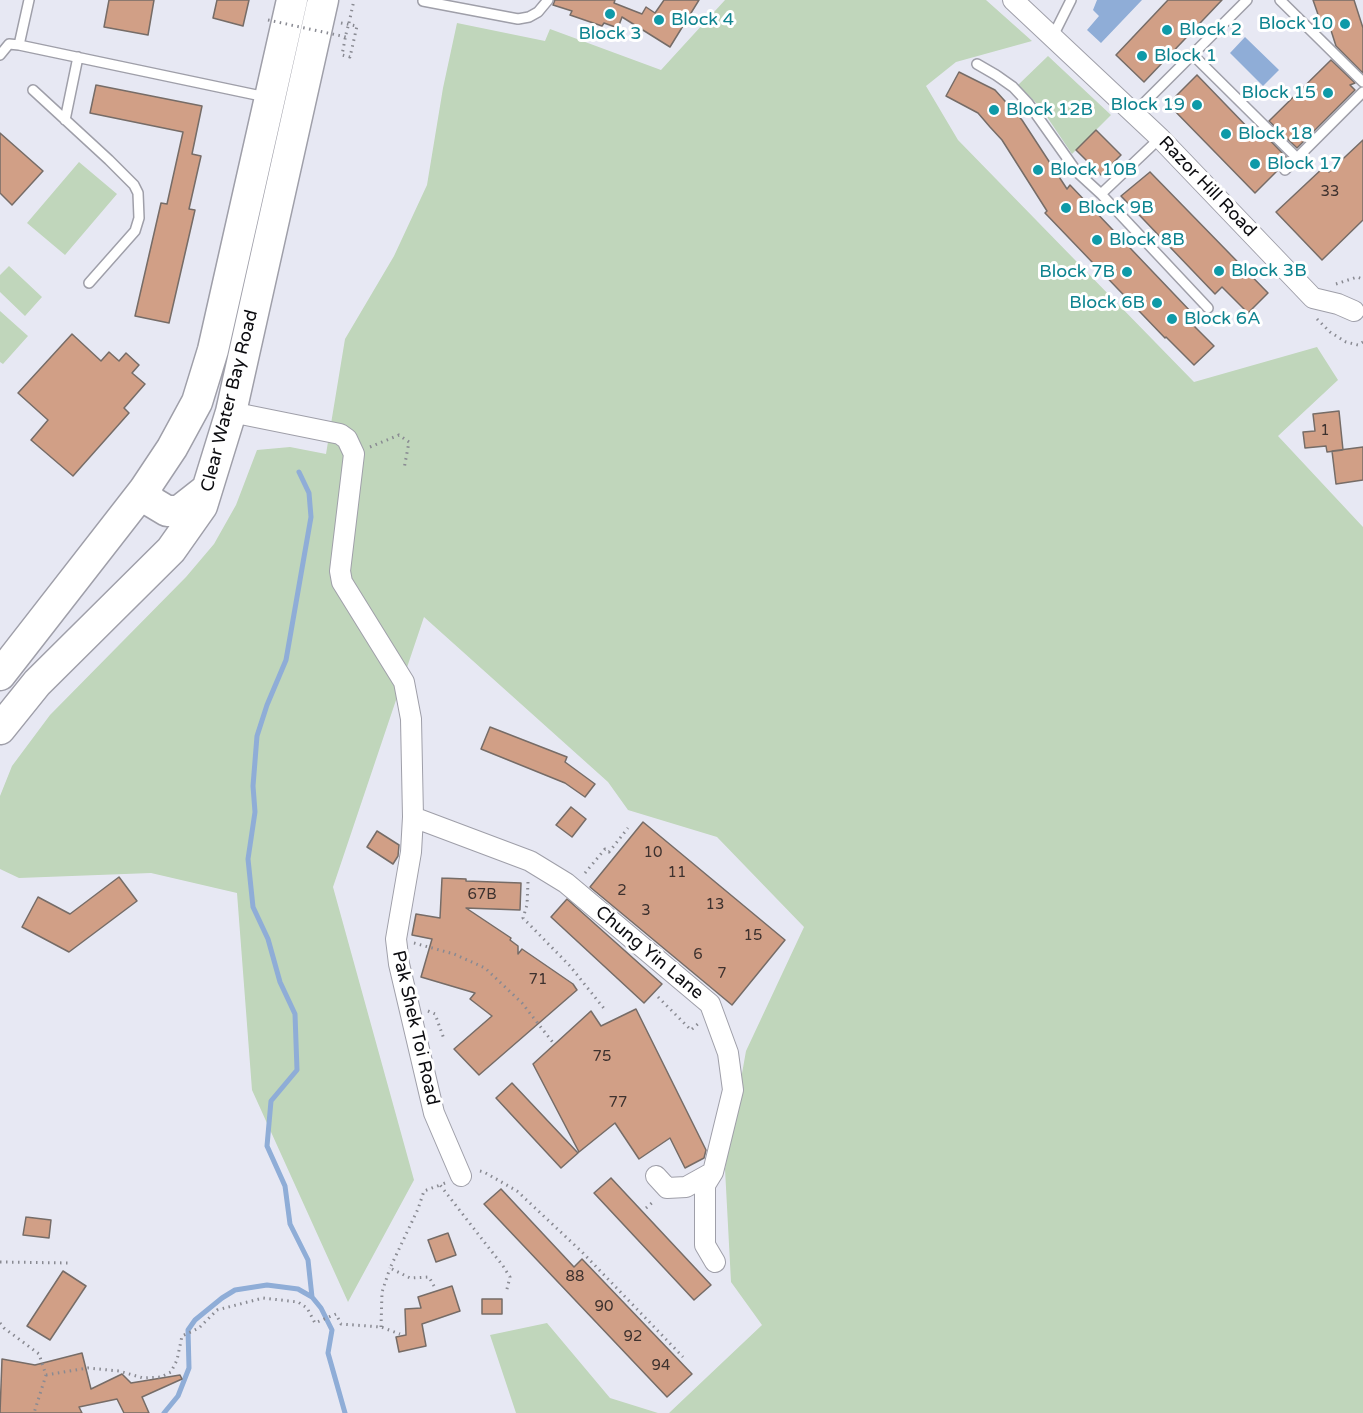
<!DOCTYPE html>
<style>
body{margin:0}
canvas{display:block;background:#e7e8f3}
</style>
<canvas width="1363" height="1413"></canvas>
<script>
const ctx = document.querySelector('canvas').getContext('2d');
ctx.lineJoin = 'round';
function paint(path, color) {
  ctx.fillStyle = color;
  ctx.fill(path, 'evenodd');
}
function shape(rows) {
  const path = new Path2D();
  for (const r of rows) {
    path.moveTo(r[0], r[1]);
    for (let i = 2; i < r.length; i += 2) path.lineTo(r[i], r[i + 1]);
  }
  return path;
}
function trace(path, color, width, dash) {
  ctx.strokeStyle = color;
  ctx.lineWidth = width;
  ctx.lineCap = dash ? 'butt' : 'round';
  ctx.setLineDash(dash || []);
  ctx.stroke(path);
}
function write(font, color, halo, rows, align = 'center') {
  ctx.font = font + ' "Varela Round",sans-serif';
  ctx.lineWidth = 6;
  ctx.setLineDash([]);
  ctx.textBaseline = 'middle';
  ctx.strokeStyle = halo;
  ctx.fillStyle = color;
  for (const [text, x, y, turn = 0] of rows) {
    ctx.save();
    ctx.translate(x, y);
    ctx.rotate((+turn || 0) * Math.PI / 180);
    ctx.textAlign = isNaN(turn) ? turn : align;
    if (halo) ctx.strokeText(text, 0, 0);
    ctx.fillText(text, 0, 0);
    ctx.restore();
  }
}
const green = shape([
 [725,0,986,0,1032,41,956,62,926,86,958,140,1194,382,1317,347,1338,380,1278,436,1363,527,1363,1413,669,1413,762,1325,731,1282,725,1169,746,1051,804,927,717,837,628,810,608,782,424,617,333,887,414,1180,348,1302,252,1090,237,893,151,873,19,878,0,869,0,796,12,766,50,715,186,577,214,544,236,505,257,450,290,447,326,454,345,339,394,256,427,185,443,88,457,23,545,41,550,29,661,70],
 [1048,56,1111,115,1072,154,1041,108,1018,85],
 [79,162,117,194,65,255,27,223],
 [9,266,42,297,25,316,0,292,0,275],
 [0,311,28,336,3,364,0,362],
 [547,1323,610,1398,658,1413,516,1413,490,1335]
]);
const water = shape([
 [1097,0,1142,0,1101,43,1087,30,1099,16,1093,10],
 [1245,37,1279,70,1263,86,1230,53]
]);
const stream = shape([
 [299,472,309,493,311,517,286,660,267,705,257,736,253,786,255,812,248,859,253,907,268,939,280,982,295,1014,297,1070,271,1101,267,1146,285,1186,290,1224,308,1260,312,1297],
 [164,1413,178,1396,189,1368,188,1330,195,1320,222,1298,235,1290,267,1285,298,1289,312,1297,321,1308,332,1330,328,1353,345,1413]
]);
const building = shape([
 [109,0,154,0,148,35,104,27,109,0],
 [217,0,249,0,243,26,213,18,217,0],
 [555,0,615,0,614,3,642,14,646,7,655,13,664,0,699,0,670,47,622,17,618,28,604,23,602,26,570,15,572,11,553,5,555,0],
 [1168,0,1222,0,1144,82,1116,55,1168,0],
 [1313,0,1354,0,1363,28,1363,73,1336,46,1328,21,1321,23,1313,0],
 [1331,60,1355,83,1350,85,1355,90,1297,148,1269,121,1331,60],
 [959,72,995,90,1022,120,1067,189,1070,185,1193,314,1188,320,1214,346,1194,365,1166,337,1165,338,1045,213,1047,211,1002,140,990,127,978,113,946,96,959,72],
 [1197,75,1255,135,1260,130,1287,158,1278,170,1255,193,1168,104,1197,75],
 [96,85,202,106,192,154,201,156,189,209,195,210,169,323,135,316,161,203,167,204,183,132,90,113,96,85],
 [1096,130,1121,155,1101,175,1076,150,1096,130],
 [0,133,43,171,12,205,0,193,0,133],
 [1363,140,1363,220,1322,260,1276,212,1324,167,1329,172,1363,140],
 [1150,172,1268,293,1248,313,1222,287,1215,294,1121,196,1150,172],
 [72,334,101,361,109,352,119,361,126,353,139,365,132,373,145,384,124,408,129,413,73,476,31,440,48,420,18,393,72,334],
 [1339,411,1343,450,1327,452,1326,446,1305,448,1303,432,1315,431,1313,414,1339,411],
 [1363,447,1363,480,1336,484,1332,451,1363,447],
 [490,727,567,757,565,762,595,784,585,797,565,783,481,749,490,727],
 [571,807,586,819,572,837,556,825,571,807],
 [643,822,785,940,732,1005,590,887,643,822],
 [377,831,399,845,398,856,393,864,367,847,377,831],
 [119,877,137,901,69,952,22,927,38,897,70,914,119,877],
 [442,878,466,879,466,881,521,883,520,910,466,908,511,938,510,940,518,946,518,954,522,949,573,984,577,990,479,1075,454,1049,492,1016,470,999,475,993,421,977,432,939,412,935,416,914,440,918,442,878],
 [567,899,662,984,644,1003,551,917,567,899],
 [636,1009,706,1150,704,1158,685,1168,670,1138,639,1159,615,1123,579,1152,533,1064,591,1011,601,1026,636,1009],
 [512,1083,578,1153,561,1168,496,1098,512,1083],
 [611,1178,711,1285,694,1300,594,1193,611,1178],
 [501,1189,574,1267,582,1259,692,1374,667,1397,484,1204,501,1189],
 [26,1217,51,1220,49,1238,23,1235,26,1217],
 [448,1233,456,1255,436,1262,428,1240,448,1233],
 [63,1271,86,1286,50,1340,27,1326,63,1271],
 [452,1286,460,1311,422,1324,426,1346,399,1352,396,1337,406,1335,405,1309,421,1308,418,1297,452,1286],
 [482,1299,502,1299,502,1314,482,1314,482,1299],
 [82,1353,91,1389,122,1374,131,1383,180,1375,182,1379,142,1397,149,1413,124,1413,117,1399,79,1407,82,1413,0,1413,2,1359,35,1365,82,1353]
]);
const path = shape([
 [341,23,357,26,350,57,342,55,346,34],
 [349,23,354,0],
 [1336,284,1357,277,1363,279],
 [1317,319,1330,332,1346,342,1358,345,1363,342],
 [370,447,399,435,409,442,404,469],
 [585,873,605,849,609,852,628,828],
 [528,882,527,905,523,918,570,966,606,1011],
 [414,943,454,954,485,968,522,1003,554,1044],
 [658,997,691,1030,699,1023],
 [428,1011,435,1014,444,1039],
 [480,1171,484,1172,517,1191,582,1252,683,1357],
 [445,1183,440,1185,503,1266,510,1277,506,1293],
 [646,1208,654,1201],
 [0,1262,69,1263],
 [434,1286,429,1277,410,1278,390,1268,418,1209,424,1191,440,1185],
 [0,1323,4,1328,39,1354,46,1375,34,1413],
 [381,1327,382,1292,390,1268],
 [46,1375,88,1368,119,1371,143,1378,161,1377,171,1372,177,1360,182,1336,199,1328,217,1310,263,1298,298,1302,307,1308,315,1323,336,1314,341,1324,381,1327,400,1334]
]);
const service = shape([
 [1280,0,1363,82],
 [423,1,518,19,529,17,538,12,548,0],
 [1053,36,1071,0],
 [19,45,29,0],
 [0,55,9,44,19,45,266,97],
 [1193,55,1297,158],
 [977,64,996,75,1013,87,1028,103,1077,172,1101,194,1208,308],
 [33,90,109,160,134,185,138,193,139,218,135,231,89,283],
 [1134,113,1247,0],
 [65,120,78,57],
 [1285,170,1363,92],
 [1101,194,1160,138]
]);
const minor = shape([
 [1013,0,1160,138,1313,298,1338,304,1354,311],
 [231,412,340,434,347,439,354,454,340,571,342,582,404,682,411,719,413,817,411,852,396,939,399,964,434,1113,461,1176],
 [413,817,530,861,566,883,710,1004,728,1053,733,1090,713,1172,705,1185,705,1245,715,1262],
 [656,1176,667,1188,686,1187,713,1172]
]);
const primary = shape([
 [144,490,152,502,167,511,179,511,207,489],
 [0,675,144,490,172,448,197,402,213,350,292,0],
 [0,729,37,683,171,550,202,506,231,412,323,0]
]);
const pathBridge = shape([
 [268,20,346,37],
 [346,34,349,23]
]);
const markers = [
 [610,14,6,"#0f9aa8"],
 [659,20,6,"#0f9aa8"],
 [1345,24,6,"#0f9aa8"],
 [1167,30,6,"#0f9aa8"],
 [1142,56,6,"#0f9aa8"],
 [1328,93,6,"#0f9aa8"],
 [1197,105,6,"#0f9aa8"],
 [994,110,6,"#0f9aa8"],
 [1226,134,6,"#0f9aa8"],
 [1255,164,6,"#0f9aa8"],
 [1038,170,6,"#0f9aa8"],
 [1066,208,6,"#0f9aa8"],
 [1097,240,6,"#0f9aa8"],
 [1219,271,6,"#0f9aa8"],
 [1127,272,6,"#0f9aa8"],
 [1157,303,6,"#0f9aa8"],
 [1172,319,6,"#0f9aa8"]
];
const numberNames = [
 ["33",1330,192],
 ["1",1325,431],
 ["10",653,853],
 ["11",677,873],
 ["2",622,891],
 ["67B",482,895],
 ["13",715,905],
 ["3",646,911],
 ["15",753,936],
 ["6",698,955],
 ["7",722,974],
 ["71",538,980],
 ["75",602,1057],
 ["77",618,1103],
 ["88",575,1277],
 ["90",604,1307],
 ["92",633,1337],
 ["94",661,1366]
];
const cultureNames = [
 ["Block 4",671,20],
 ["Block 10",1333,24,"right"],
 ["Block 2",1179,30],
 ["Block 3",610,34,"center"],
 ["Block 1",1154,56],
 ["Block 15",1316,93,"right"],
 ["Block 19",1185,105,"right"],
 ["Block 12B",1006,110],
 ["Block 18",1238,134],
 ["Block 17",1267,164],
 ["Block 10B",1050,170],
 ["Block 9B",1078,208],
 ["Block 8B",1109,240],
 ["Block 3B",1231,271],
 ["Block 7B",1115,272,"right"],
 ["Block 6B",1145,303,"right"],
 ["Block 6A",1184,319]
];
const streetNames = [
 ["Razor Hill Road",1207,187,46],
 ["Clear Water Bay Road",230,401,-76],
 ["Chung Yin Lane",649,953,40],
 ["Pak Shek Toi Road",415,1028,77]
];
paint(green, '#c0d6bb');
paint(water, '#8fadd7');
trace(stream, '#8fadd7', 5);
paint(building, '#d19f86');
trace(building, '#766c67', 1.5);
trace(service, '#9f9fa9', 12);
trace(minor, '#9f9fa9', 22);
trace(primary, '#9f9fa9', 33);
trace(path, '#898a92', 3, [1.5, 4.5]);
trace(service, '#fff', 9);
trace(minor, '#fff', 20);
trace(primary, '#fff', 30);
trace(pathBridge, '#898a92', 3, [1.5, 4.5]);
for (const [x, y, r, color] of markers) {
  const dot = new Path2D();
  dot.arc(x, y, r, 0, 2 * Math.PI);
  ctx.fillStyle = color;
  ctx.fill(dot);
  trace(dot, '#fff', 2);
}
write('15px', '#3d312e', null, numberNames);
write('18px', '#0d838f', '#fff', cultureNames, 'left');
write('18px', '#0c0c10', '#fff', streetNames);
</script>
